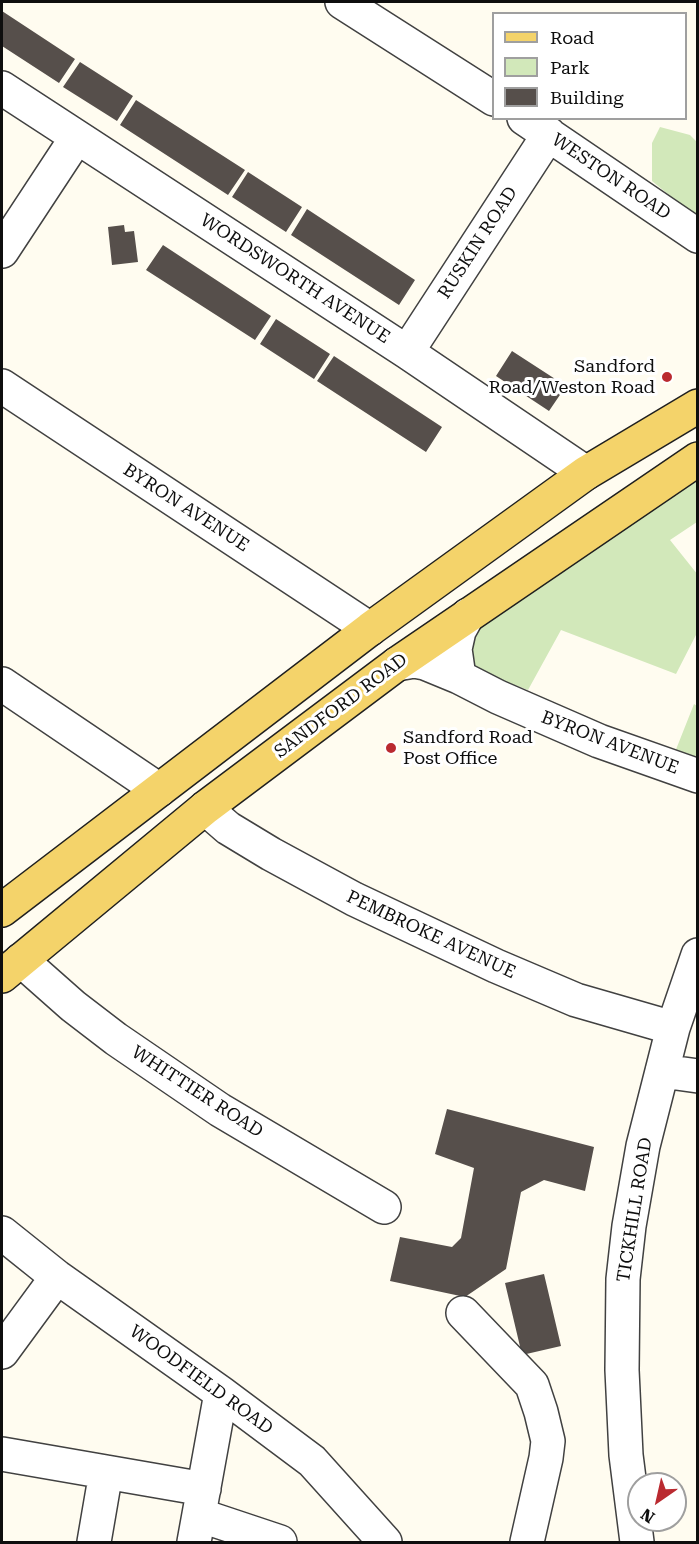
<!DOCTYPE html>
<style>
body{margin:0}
#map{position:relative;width:699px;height:1544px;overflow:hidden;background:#fffcf0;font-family:"Roboto Serif",serif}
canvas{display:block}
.frame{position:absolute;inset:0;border:3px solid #0e0e0e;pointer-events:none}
.legend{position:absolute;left:492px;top:12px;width:195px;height:108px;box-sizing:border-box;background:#fff;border:2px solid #9f9f9f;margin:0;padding:8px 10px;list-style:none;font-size:18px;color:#0e0e0e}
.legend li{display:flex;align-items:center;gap:12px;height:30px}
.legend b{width:30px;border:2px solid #9f9f9f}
.north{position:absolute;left:627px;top:1472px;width:60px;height:60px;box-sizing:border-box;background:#fff;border:2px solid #9f9f9f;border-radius:50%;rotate:214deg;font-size:16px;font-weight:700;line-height:24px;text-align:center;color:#0e0e0e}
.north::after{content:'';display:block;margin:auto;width:21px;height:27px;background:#ba2a30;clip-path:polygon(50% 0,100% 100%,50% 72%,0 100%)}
</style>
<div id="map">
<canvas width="699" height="1544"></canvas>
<div class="frame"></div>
<ul class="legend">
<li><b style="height:8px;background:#f4d36a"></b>Road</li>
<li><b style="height:16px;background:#d2e8ba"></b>Park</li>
<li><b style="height:16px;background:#564f4b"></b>Building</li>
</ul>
<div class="north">N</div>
</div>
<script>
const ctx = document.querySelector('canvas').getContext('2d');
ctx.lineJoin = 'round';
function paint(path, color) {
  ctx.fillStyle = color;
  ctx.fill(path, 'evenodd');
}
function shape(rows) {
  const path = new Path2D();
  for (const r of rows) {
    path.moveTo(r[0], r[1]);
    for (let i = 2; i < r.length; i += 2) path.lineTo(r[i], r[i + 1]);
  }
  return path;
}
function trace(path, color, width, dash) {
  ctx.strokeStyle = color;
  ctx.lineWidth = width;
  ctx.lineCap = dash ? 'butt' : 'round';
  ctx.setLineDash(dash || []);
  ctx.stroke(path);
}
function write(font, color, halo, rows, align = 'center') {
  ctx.font = font + ' "Roboto Serif",serif';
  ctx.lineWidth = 6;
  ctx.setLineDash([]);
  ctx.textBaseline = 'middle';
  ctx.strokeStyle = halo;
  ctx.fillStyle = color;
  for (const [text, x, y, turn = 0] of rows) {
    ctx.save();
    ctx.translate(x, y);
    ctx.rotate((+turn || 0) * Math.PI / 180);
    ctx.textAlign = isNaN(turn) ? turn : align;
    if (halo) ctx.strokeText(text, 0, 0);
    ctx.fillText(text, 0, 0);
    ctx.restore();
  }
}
const green = shape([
 [660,127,690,135,697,142,697,218,652,181,652,143],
 [697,481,697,522,670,540,698,575,697,633,676,674,561,630,528,690,480,672,466,657,472,627],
 [694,704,697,706,697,760,675,752]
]);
const building = shape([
 [2,11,75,59,59,83,2,46],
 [80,62,133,96,117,121,63,87],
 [136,100,245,170,228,195,120,125],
 [248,172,302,207,286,232,232,197],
 [307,209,415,280,399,305,291,235],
 [124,225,125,232,134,231,138,262,112,265,108,227],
 [163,245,271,316,255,340,146,270],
 [276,319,330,354,314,379,260,344],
 [512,351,566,386,549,411,496,376],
 [334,356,442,427,426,452,317,381],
 [447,1109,594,1147,585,1191,544,1180,521,1192,506,1269,465,1297,390,1281,400,1237,452,1247,461,1238,474,1168,435,1154],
 [544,1274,561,1346,522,1355,505,1283]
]);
const minor = shape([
 [342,2,494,99],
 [2,88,407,352,586,473],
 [524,118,698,236],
 [2,251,77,137],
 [407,352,549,134],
 [2,386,370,629],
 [397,664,414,661,425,663,459,677,455,649,459,631,468,615],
 [459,677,498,697,599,741,698,776],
 [2,684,159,790],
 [205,808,228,828,271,854,354,899,496,966,576,1000,673,1028],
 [21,960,73,1006,116,1039,220,1110,384,1207],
 [662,1071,698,1076],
 [2,1233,57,1277,221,1393,312,1461,385,1542],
 [463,1313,532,1385,541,1412,548,1441,546,1458,527,1542],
 [2,1352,57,1277],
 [2,1454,204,1489],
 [199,1515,280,1542],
 [94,1542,106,1472],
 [194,1542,221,1393],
 [637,1542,626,1455,622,1370,623,1279,629,1226,643,1146,673,1028,698,955]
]);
const major = shape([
 [2,910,370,629,586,473,698,406],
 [2,976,205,808,397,664,698,459]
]);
const markers = [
 [667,377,6,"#ba2a30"],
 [391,748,6,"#ba2a30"]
];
const streetNames = [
 ["WESTON ROAD",611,177,34],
 ["RUSKIN ROAD",478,243,-57],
 ["WORDSWORTH AVENUE",295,279,33],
 ["BYRON AVENUE",186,508,33],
 ["SANDFORD ROAD",341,706,-37],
 ["BYRON AVENUE",610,743,21],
 ["PEMBROKE AVENUE",431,935,25],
 ["WHITTIER ROAD",197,1092,33],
 ["TICKHILL ROAD",635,1210,-81],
 ["WOODFIELD ROAD",201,1380,36]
];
const poiNames = [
 ["Sandford",655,367],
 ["Road/Weston Road",655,388],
 ["Sandford Road",403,738,"left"],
 ["Post Office",403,759,"left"]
];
paint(green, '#d2e8ba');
paint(building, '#564f4b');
trace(minor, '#414141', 36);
trace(major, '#1f1f1f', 36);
trace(minor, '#fff', 33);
trace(major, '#f4d36a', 33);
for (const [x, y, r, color] of markers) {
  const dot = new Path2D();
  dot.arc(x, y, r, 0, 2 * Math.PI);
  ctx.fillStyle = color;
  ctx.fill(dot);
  trace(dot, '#fff', 2);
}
write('18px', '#0e0e0e', '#fff', streetNames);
write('18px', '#0e0e0e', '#fff', poiNames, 'right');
</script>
